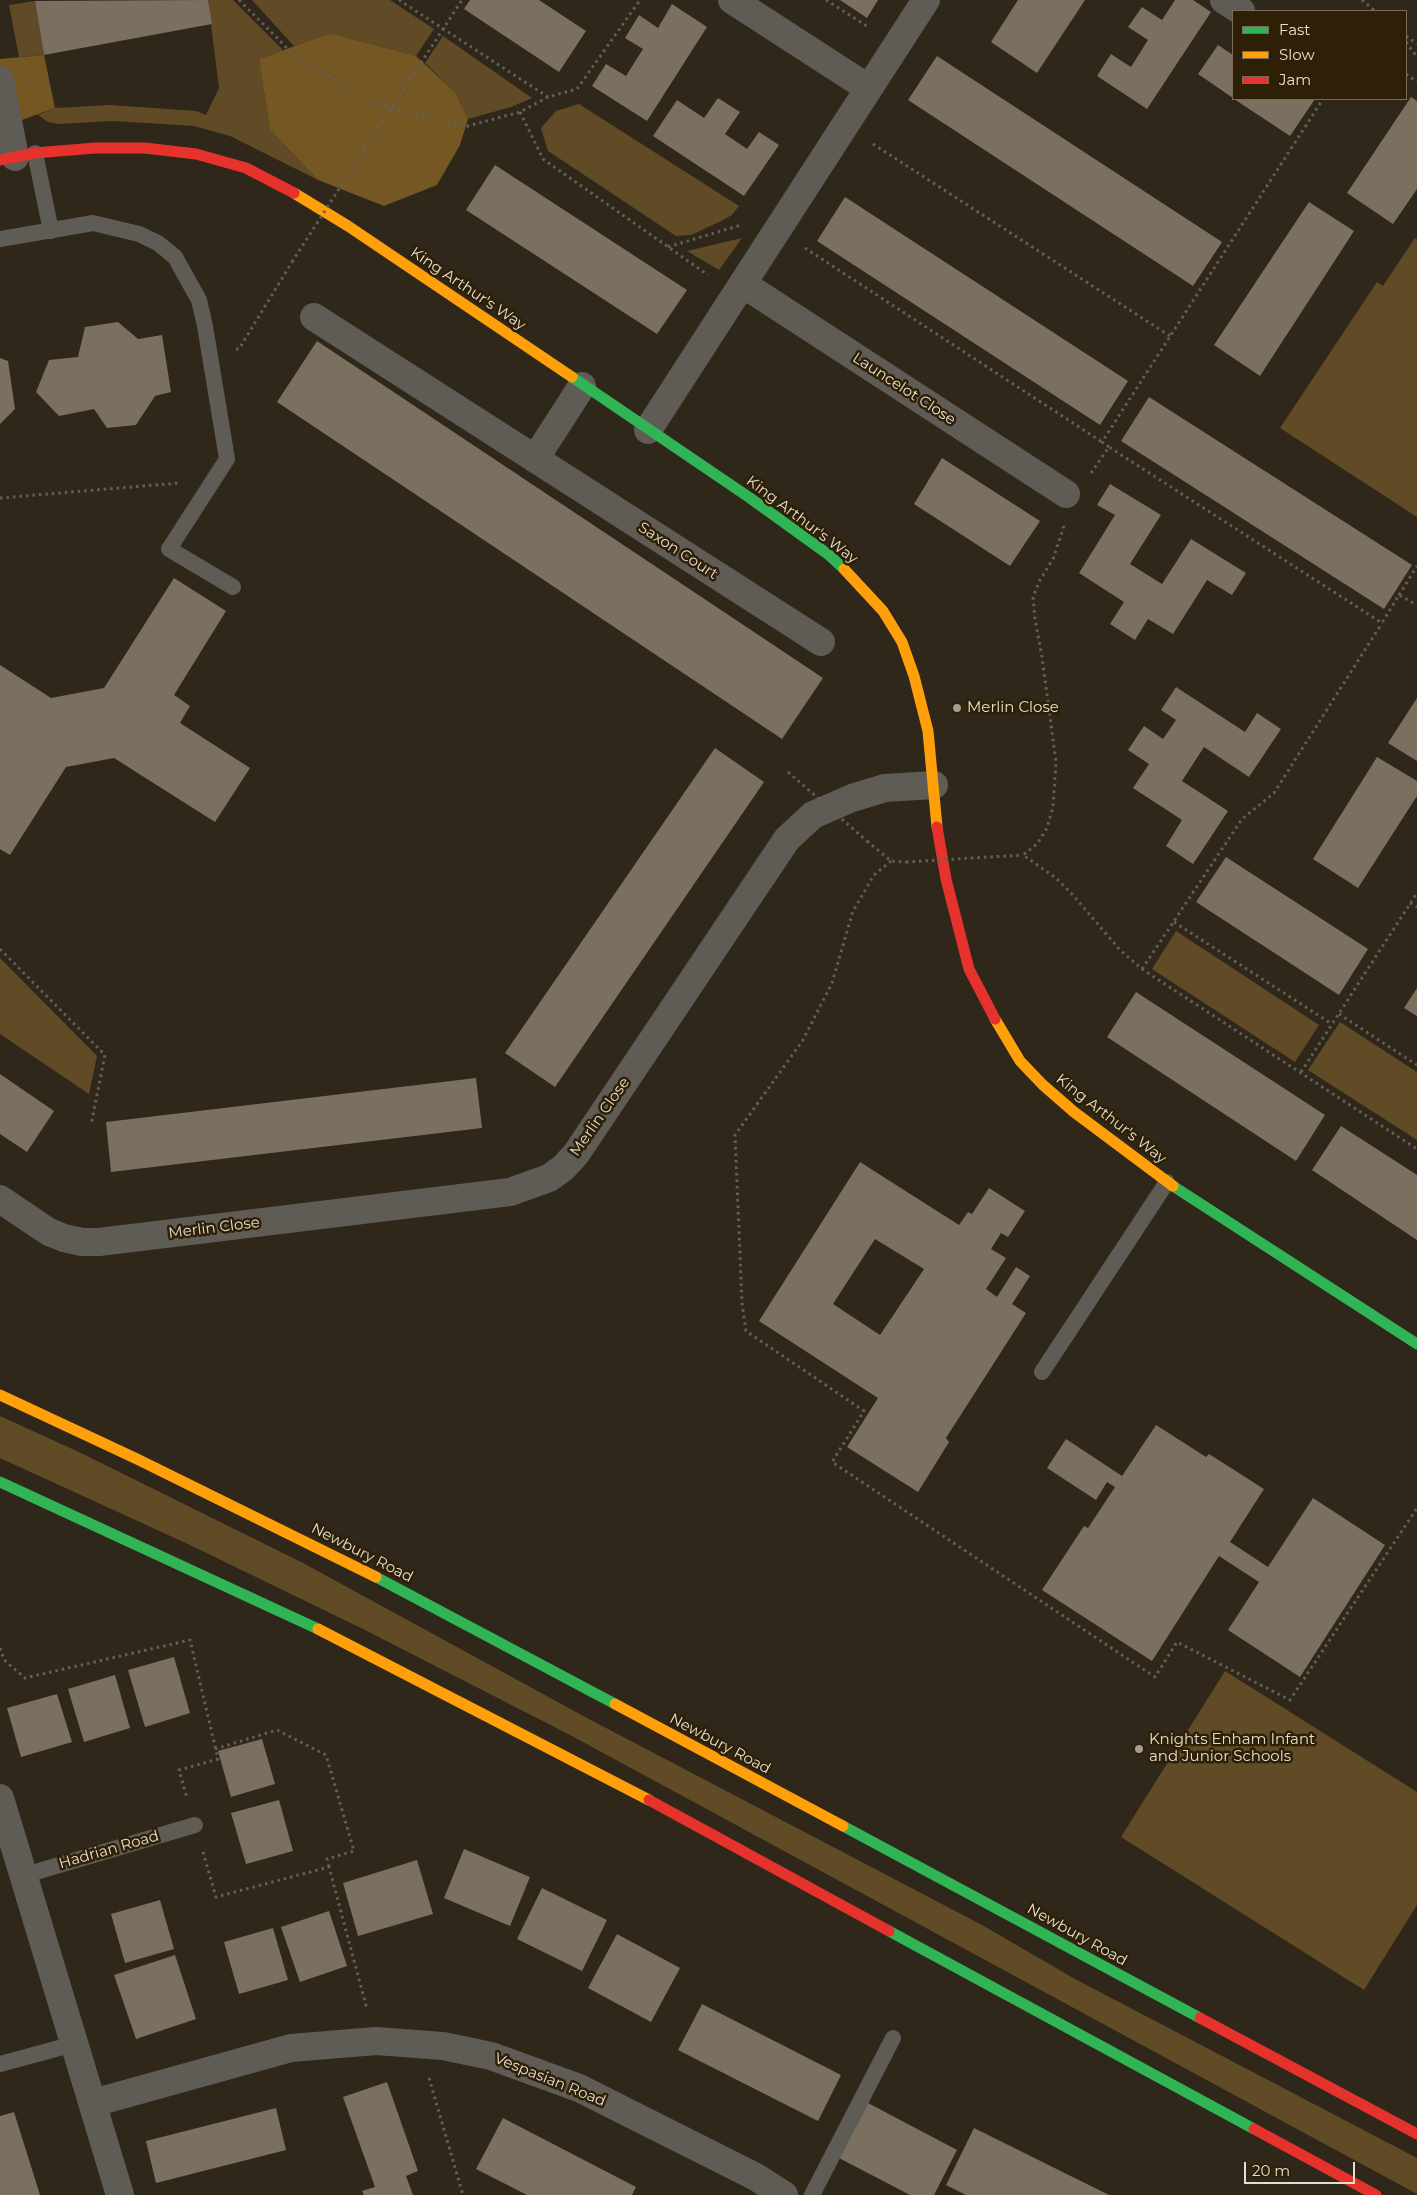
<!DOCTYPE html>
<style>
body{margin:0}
#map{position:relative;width:1417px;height:2195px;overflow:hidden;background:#2f271a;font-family:Montserrat,sans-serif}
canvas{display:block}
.legend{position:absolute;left:1232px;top:10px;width:175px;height:90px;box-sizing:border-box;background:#2e2007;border:1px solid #786c57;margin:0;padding:6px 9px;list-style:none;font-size:15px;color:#e6ddcf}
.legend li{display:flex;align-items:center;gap:10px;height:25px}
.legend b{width:25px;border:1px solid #786c57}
.scale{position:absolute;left:1244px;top:2162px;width:111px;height:22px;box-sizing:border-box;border:2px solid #e6ddcf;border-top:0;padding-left:6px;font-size:15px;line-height:18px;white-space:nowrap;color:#e6ddcf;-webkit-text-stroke:4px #2e2007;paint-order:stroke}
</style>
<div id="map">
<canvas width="1417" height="2195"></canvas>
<ul class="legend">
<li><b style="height:6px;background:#30b455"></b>Fast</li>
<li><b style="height:6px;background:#ff9f0a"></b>Slow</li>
<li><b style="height:6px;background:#e5322d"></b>Jam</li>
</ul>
<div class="scale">20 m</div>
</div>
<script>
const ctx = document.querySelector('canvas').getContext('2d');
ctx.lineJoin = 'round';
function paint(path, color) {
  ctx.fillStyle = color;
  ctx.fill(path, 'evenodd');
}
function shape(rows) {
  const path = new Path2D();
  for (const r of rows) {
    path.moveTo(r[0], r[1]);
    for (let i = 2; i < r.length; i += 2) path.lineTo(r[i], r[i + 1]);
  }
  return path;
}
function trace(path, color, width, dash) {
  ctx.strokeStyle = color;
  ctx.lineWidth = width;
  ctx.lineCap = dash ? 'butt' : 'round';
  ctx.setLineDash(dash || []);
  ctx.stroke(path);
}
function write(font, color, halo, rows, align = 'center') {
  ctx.font = font + ' Montserrat,sans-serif';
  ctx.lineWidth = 5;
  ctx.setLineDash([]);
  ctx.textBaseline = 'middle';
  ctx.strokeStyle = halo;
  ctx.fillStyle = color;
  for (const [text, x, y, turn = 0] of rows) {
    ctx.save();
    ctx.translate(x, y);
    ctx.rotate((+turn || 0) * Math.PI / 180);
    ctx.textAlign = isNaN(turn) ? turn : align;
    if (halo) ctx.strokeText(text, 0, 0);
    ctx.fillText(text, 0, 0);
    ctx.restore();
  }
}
const green = shape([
 [208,0,233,0,283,50,259,59,270,130,318,180,230,136,194,126,112,121,59,124,48,122,38,115,55,108,110,105,196,111,206,115,219,88],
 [252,0,390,0,434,29,416,56,330,33,294,46],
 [35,1,44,55,19,57,9,5],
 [443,36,532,98,511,107,468,119,455,92,425,63],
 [579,104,739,206,732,215,719,222,691,235,676,236,548,151,541,128,556,111],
 [742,238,719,270,687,251],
 [1415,238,1417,239,1417,517,1280,428,1377,282,1383,286],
 [1176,931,1319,1025,1295,1062,1152,969],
 [0,958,97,1056,89,1094,0,1034],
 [1340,1022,1417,1072,1417,1140,1308,1070],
 [0,1416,81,1453,303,1563,587,1718,982,1925,1075,1979,1417,2158,1417,2194,570,1735,363,1629,190,1545,0,1458],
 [1225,1671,1417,1792,1417,1905,1364,1990,1121,1837]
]);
const forest = shape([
 [330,33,416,56,455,92,468,119,460,145,437,185,384,206,318,180,270,130,259,59],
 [44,55,55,108,0,128,0,59]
]);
const building = shape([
 [208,0,212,24,44,55,35,1],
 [470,0,539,0,586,31,559,72,464,9],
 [840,0,878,0,867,18],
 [1018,0,1085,0,1037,73,991,42],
 [1175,0,1193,0,1211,12,1147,109,1097,76,1111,54,1131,67,1148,40,1128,27,1142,7,1162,20],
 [672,4,707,27,647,121,592,86,606,64,626,76,643,49,625,38,639,15,658,28],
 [1218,45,1233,55,1233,98,1198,74],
 [937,56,1222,242,1193,286,908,100],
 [1411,97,1417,101,1417,189,1393,224,1347,193],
 [718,98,740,112,725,134,747,149,759,132,779,145,744,196,653,136,677,100,704,118],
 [1234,99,1315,99,1290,136],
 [495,165,687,290,657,334,466,210],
 [845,197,1128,381,1100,425,817,241],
 [1309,202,1354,231,1260,376,1214,345],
 [118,322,138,339,162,335,171,392,155,396,136,425,107,428,94,409,59,416,36,392,49,360,78,357,85,327],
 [317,341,823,678,782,739,277,402],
 [0,358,8,361,15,409,0,424],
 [1149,397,1412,565,1384,609,1121,441],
 [942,458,1040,521,1010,566,914,504],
 [1110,484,1161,515,1130,564,1162,584,1191,539,1246,573,1232,595,1207,580,1173,634,1148,619,1135,640,1110,624,1124,602,1079,573,1115,515,1097,505],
 [174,578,226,611,174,695,190,706,180,723,250,768,215,822,114,758,66,767,10,855,0,849,0,665,51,698,104,688],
 [1176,687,1245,732,1257,713,1281,729,1249,777,1204,747,1182,781,1228,811,1193,864,1166,846,1182,820,1133,788,1149,764,1128,750,1144,726,1163,739,1176,720,1161,710],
 [1417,698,1417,761,1388,743],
 [715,748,764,782,555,1087,505,1053],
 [1377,757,1417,781,1417,796,1358,888,1313,859],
 [1226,857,1368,949,1339,995,1196,902],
 [1417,988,1417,1016,1404,1008],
 [1136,992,1325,1115,1296,1161,1107,1037],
 [0,1074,54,1111,27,1152,0,1134],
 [476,1078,482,1128,111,1172,106,1122],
 [1341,1126,1417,1175,1417,1240,1312,1170],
 [860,1162,959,1225,968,1212,972,1214,989,1188,1025,1211,1008,1237,1001,1233,991,1249,1006,1258,986,1289,997,1297,1016,1267,1030,1276,1012,1304,1026,1313,946,1438,949,1442,918,1492,847,1447,878,1398,759,1321],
 [875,1239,924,1269,880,1335,833,1304],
 [1156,1425,1206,1457,1209,1454,1264,1489,1230,1542,1268,1567,1313,1498,1385,1545,1300,1677,1228,1630,1259,1582,1219,1556,1152,1661,1042,1590,1084,1526,1088,1528,1115,1487,1107,1482,1096,1500,1047,1468,1066,1439,1122,1476],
 [174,1657,190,1713,145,1727,128,1670],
 [115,1675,130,1728,84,1742,68,1689],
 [57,1694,72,1742,21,1757,7,1708],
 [262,1739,275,1784,231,1797,218,1751],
 [279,1800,293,1851,246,1864,231,1813],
 [464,1849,530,1877,510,1926,444,1898],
 [417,1860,433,1914,358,1936,343,1883],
 [542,1888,607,1920,582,1971,517,1939],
 [160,1900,174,1949,125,1963,111,1914],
 [329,1911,347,1966,300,1982,281,1927],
 [273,1928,288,1980,239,1994,224,1942],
 [617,1934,680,1968,651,2022,588,1988],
 [175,1955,196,2019,136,2039,114,1975],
 [702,2004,841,2075,818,2121,678,2050],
 [387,2082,418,2171,406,2176,413,2195,364,2195,362,2191,375,2187,343,2097],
 [868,2103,957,2150,934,2195,910,2195,839,2158],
 [276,2108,286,2150,156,2183,146,2141],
 [14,2112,40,2195,0,2195,0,2116],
 [503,2118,636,2187,632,2195,527,2195,476,2169],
 [974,2128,1109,2195,966,2195,946,2185]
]);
const path = shape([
 [239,0,294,55,367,99,391,109,468,126,520,112,548,97],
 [399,0,548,97,577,89,640,0],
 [826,0,870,28],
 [1362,0,1375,11],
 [1406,36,1417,44],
 [1406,42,1417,57],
 [1406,74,1417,82],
 [520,112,543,159,708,275],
 [873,144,1170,336],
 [364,150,462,0],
 [668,247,741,225],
 [805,248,1102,442],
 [236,349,239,349,292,262],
 [1109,447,1102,442,1323,99],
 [1091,473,1109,447,1382,623,1399,595,1417,605],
 [0,498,179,483],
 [1064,526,1053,559,1040,580,1033,597,1035,619,1042,657,1056,762,1053,807,1047,828,1037,844,1023,855,1056,878,1072,894,1120,950,1142,969,1417,1149],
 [1399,595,1417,566],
 [867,841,891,861,906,862],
 [891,861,874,875,853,911,832,983,803,1040,735,1135,742,1303,746,1331,864,1411,832,1462,1155,1677,1177,1642,1290,1700,1417,1508],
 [1410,903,1417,907],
 [1174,922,1332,1024],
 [0,949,105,1055,91,1125],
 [1142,969,1242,819,1274,793,1382,623],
 [1339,1014,1417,1065],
 [1301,1072,1417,893],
 [0,1648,4,1660,25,1678,190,1640,218,1759,179,1770,187,1798],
 [215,1749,277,1730,326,1755,354,1851,327,1859,329,1867],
 [203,1852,216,1897,329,1867,367,2009],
 [429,2078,463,2195]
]);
const lane = shape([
 [35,153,51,231],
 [0,239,93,223,139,234,158,243,175,257,199,300,205,326,227,459,169,549,233,587],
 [1042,1372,1167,1182],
 [22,1876,195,1825],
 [0,2064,74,2044],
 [812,2195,893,2038]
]);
const street = shape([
 [732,0,868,88],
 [1224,0,1241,11],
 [0,80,15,157],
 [743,284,1066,494],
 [314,317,821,642],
 [648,430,926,0],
 [535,459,582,386],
 [0,1199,49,1232,64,1238,82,1242,99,1242,510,1192,549,1178,563,1168,576,1154,787,839,813,815,852,798,885,788,934,785],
 [0,1798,120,2195],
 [93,2103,291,2048,376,2041,443,2046,491,2056,579,2088,756,2177,784,2195]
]);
const fast = shape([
 [572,377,750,498,829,555,844,569],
 [1173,1186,1417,1344],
 [0,1482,318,1629],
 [376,1577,615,1704],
 [843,1826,1200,2018],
 [889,1931,1254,2129]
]);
const slow = shape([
 [294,193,348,226,572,377],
 [844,569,883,611,902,642,914,676,928,731,937,827],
 [995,1019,1020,1061,1043,1085,1074,1112,1173,1186],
 [0,1395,137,1459,376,1577],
 [318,1629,649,1800],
 [615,1704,843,1826]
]);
const jam = shape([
 [0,160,35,153,95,148,145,148,196,154,246,168,294,193],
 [937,827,946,879,969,969,995,1019],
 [649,1800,889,1931],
 [1200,2018,1417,2134],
 [1254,2129,1376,2195]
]);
const pathBridge = shape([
 [292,262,364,150],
 [788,772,867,841],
 [906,862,1023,855]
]);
const markers = [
 [957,708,5,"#a69d90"],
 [1139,1749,5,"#a69d90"]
];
const streetNames = [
 ["King Arthur's Way",468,289,34],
 ["Launcelot Close",904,389,33],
 ["King Arthur's Way",802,520,37],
 ["Saxon Court",678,551,33],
 ["Merlin Close",600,1117,-55],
 ["King Arthur's Way",1111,1119,38],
 ["Merlin Close",214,1228,-7],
 ["Newbury Road",362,1553,27],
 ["Newbury Road",720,1744,28],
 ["Hadrian Road",109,1850,-16],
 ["Newbury Road",1077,1935,29],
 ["Vespasian Road",550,2080,22]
];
const poiNames = [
 ["Merlin Close",967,708],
 ["Knights Enham Infant",1149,1740],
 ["and Junior Schools",1149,1757]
];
paint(green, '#614b26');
paint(forest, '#745723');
paint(building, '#7b7060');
trace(path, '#635f59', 3, [2.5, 4]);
trace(lane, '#5f5b55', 16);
trace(street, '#5f5b55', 28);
trace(fast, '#30b455', 11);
trace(slow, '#ff9f0a', 11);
trace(jam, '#e5322d', 11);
trace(pathBridge, '#635f59', 3, [2.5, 4]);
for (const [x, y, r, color] of markers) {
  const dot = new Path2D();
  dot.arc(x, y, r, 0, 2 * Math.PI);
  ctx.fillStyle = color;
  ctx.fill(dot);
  trace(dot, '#2e2007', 2);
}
write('15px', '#e6ddcf', '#2e2007', streetNames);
write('15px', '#e6ddcf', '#2e2007', poiNames, 'left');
</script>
